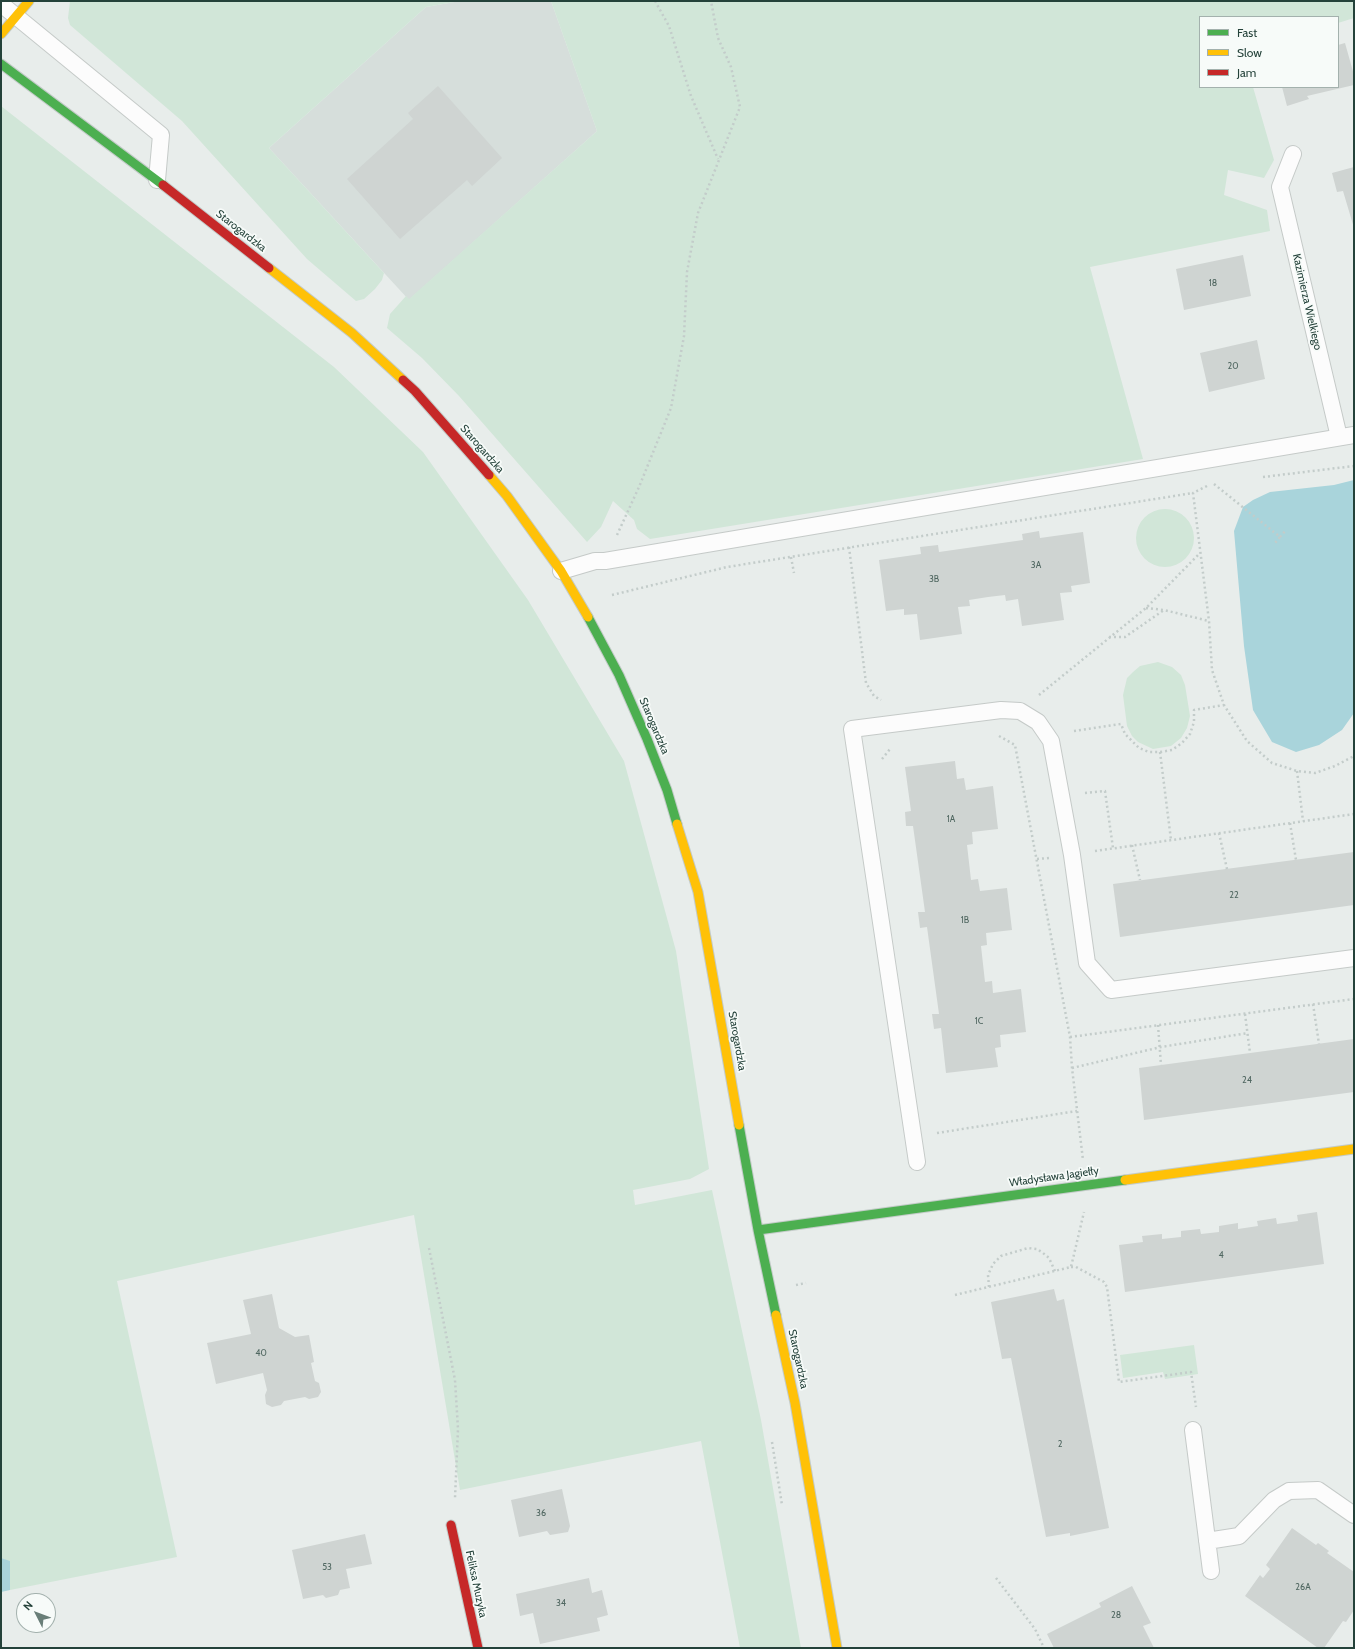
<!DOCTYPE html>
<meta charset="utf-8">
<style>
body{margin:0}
#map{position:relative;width:1355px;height:1649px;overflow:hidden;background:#e8edeb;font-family:Cabin,sans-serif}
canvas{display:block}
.frame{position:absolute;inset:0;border:2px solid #24423a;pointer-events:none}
.legend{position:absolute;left:1199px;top:16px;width:140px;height:72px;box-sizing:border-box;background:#f7fbf9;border:1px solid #a3b1ad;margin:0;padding:5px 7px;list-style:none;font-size:12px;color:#24423a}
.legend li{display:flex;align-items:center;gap:8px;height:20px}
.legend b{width:20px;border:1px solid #a3b1ad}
.north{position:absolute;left:16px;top:1593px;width:40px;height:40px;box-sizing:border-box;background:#f7fbf9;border:1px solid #a3b1ad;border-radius:50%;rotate:312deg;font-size:11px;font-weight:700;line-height:16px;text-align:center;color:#24423a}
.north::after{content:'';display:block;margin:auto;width:14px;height:18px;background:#697e78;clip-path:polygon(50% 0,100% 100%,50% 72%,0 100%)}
</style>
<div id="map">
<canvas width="1355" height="1649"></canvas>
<div class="frame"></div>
<ul class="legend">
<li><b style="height:5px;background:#4caf50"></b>Fast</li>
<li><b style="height:5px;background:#ffc107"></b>Slow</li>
<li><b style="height:5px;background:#c62828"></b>Jam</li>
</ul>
<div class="north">N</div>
</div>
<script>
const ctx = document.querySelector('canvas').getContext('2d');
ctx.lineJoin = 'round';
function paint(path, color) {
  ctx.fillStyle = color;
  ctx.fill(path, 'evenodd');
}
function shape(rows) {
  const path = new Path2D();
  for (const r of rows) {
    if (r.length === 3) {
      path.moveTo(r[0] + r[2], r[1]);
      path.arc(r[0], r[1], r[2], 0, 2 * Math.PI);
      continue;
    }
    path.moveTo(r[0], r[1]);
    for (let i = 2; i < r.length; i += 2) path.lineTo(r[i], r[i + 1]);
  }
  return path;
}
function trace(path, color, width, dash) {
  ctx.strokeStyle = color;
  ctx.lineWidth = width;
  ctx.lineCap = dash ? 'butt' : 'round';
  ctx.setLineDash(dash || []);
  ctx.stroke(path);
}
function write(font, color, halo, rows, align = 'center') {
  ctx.font = font + ' Cabin,sans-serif';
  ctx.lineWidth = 3.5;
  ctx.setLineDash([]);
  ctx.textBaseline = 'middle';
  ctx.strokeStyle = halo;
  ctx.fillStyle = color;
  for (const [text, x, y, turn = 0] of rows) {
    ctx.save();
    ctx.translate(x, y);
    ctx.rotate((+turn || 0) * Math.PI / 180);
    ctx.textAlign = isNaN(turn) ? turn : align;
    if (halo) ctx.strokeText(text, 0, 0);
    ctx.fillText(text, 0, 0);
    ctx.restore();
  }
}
const built = shape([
 [460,1,551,1,597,131,409,300,269,148,426,7]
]);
const green = shape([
 [70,1,460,1,426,7,269,148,384,273,382,280,375,289,364,299,356,301,307,259,182,121,70,25,68,18],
 [551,1,1354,1,1354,18,1338,23,1338,17,1200,17,1200,87,1253,87,1274,160,1264,178,1228,170,1224,195,1267,210,1270,231,1090,267,1143,459,650,539,637,529,634,520,613,501,601,527,587,542,459,396,422,358,387,328,390,314,406,296,409,299,597,131],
 [1,106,334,367,423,452,528,600,624,761,676,951,709,1169,690,1179,633,1190,635,1205,712,1190,761,1420,801,1648,740,1648,701,1441,460,1490,414,1215,117,1281,177,1557,10,1590,10,1562,1,1558],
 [1165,538,29],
 [1158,662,1172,667,1181,675,1185,685,1190,716,1187,728,1181,738,1171,746,1153,749,1138,742,1132,736,1127,726,1123,695,1127,678,1133,672,1140,666],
 [1194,1345,1198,1374,1165,1379,1163,1372,1123,1378,1120,1355]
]);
const water = shape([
 [1354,480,1354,713,1342,730,1319,745,1296,752,1272,742,1253,710,1244,646,1234,531,1243,507,1253,500,1270,492,1334,485],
 [1,1558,10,1561,10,1590,1,1592]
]);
const building = shape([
 [1345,43,1354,75,1354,85,1307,96,1309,99,1287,106,1282,87,1338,87,1338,45],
 [438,86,502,158,472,186,467,180,400,239,347,179,413,119,408,113],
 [1354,167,1354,228,1343,191,1337,192,1332,173],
 [1243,255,1251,296,1184,310,1176,269],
 [1257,340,1265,379,1209,392,1200,353],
 [1039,531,1040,538,1083,532,1090,583,1071,586,1072,592,1060,593,1064,620,1022,626,1018,599,1006,601,1005,595,988,597,969,600,970,606,958,607,962,634,920,640,917,614,904,615,904,609,886,611,879,560,921,554,920,547,938,545,939,552,1023,540,1022,534],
 [955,761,957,779,964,778,966,790,993,786,998,829,972,832,973,844,967,845,971,880,978,879,980,891,1007,888,1012,930,986,933,987,945,981,946,985,982,992,981,993,993,1021,989,1026,1032,1000,1035,1001,1047,995,1048,998,1067,946,1073,941,1028,934,1029,932,1014,939,1014,927,927,920,928,918,912,925,912,913,826,906,826,905,812,911,811,905,767],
 [1354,852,1354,905,1120,937,1113,884],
 [1354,1039,1354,1092,1144,1120,1139,1068],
 [1317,1212,1324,1264,1125,1292,1119,1245,1143,1242,1142,1236,1162,1234,1162,1239,1181,1237,1181,1231,1200,1229,1201,1234,1219,1232,1219,1226,1238,1223,1238,1229,1258,1226,1257,1221,1276,1218,1277,1224,1298,1221,1297,1215],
 [1054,1289,1057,1301,1064,1299,1109,1528,1070,1536,1070,1533,1046,1537,1011,1358,1002,1359,991,1302],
 [272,1294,279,1328,295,1337,309,1335,314,1362,311,1363,315,1381,319,1383,321,1392,318,1397,309,1399,305,1397,284,1401,281,1405,272,1407,266,1404,265,1395,267,1390,263,1373,216,1384,207,1343,251,1334,243,1300],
 [562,1489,570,1526,568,1532,550,1535,547,1531,519,1537,511,1500],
 [1292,1528,1316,1545,1318,1543,1329,1551,1327,1553,1354,1572,1354,1610,1346,1622,1343,1621,1324,1648,1318,1648,1245,1596,1260,1575,1263,1578,1270,1569,1266,1565],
 [365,1534,372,1564,346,1569,350,1588,340,1590,338,1595,326,1598,323,1595,303,1599,292,1550],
 [589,1578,592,1593,602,1590,608,1615,597,1618,600,1631,540,1644,533,1613,520,1616,516,1594],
 [1132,1586,1151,1623,1143,1626,1154,1648,1054,1648,1047,1634,1101,1607,1099,1603]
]);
const path = shape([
 [655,1,669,26,691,96,718,159],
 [1263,477,1354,466],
 [1214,484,1280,537,1275,543],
 [1207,486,1193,493,1209,621,1212,670,1224,705,1247,741,1272,763,1297,771,1315,773,1335,766,1354,756],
 [617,535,639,487,671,408,684,336,687,272,698,213,740,107,731,67,718,38,711,1],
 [1280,537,1286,530],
 [849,547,866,683,874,696,881,700],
 [791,557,794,573],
 [612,595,727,567,1193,493],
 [1146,608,1164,610,1209,621],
 [1109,637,1125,637,1164,610],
 [1039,695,1146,608,1200,553],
 [1074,731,1121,724,1125,734,1139,748,1149,752,1160,752,1172,750,1182,743,1190,734,1194,722,1194,710,1224,705],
 [999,736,1015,745,1070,1037,1072,1068,1083,1160],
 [1160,752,1171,840],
 [882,759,890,749],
 [1297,771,1303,821],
 [1085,793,1105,791,1113,848],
 [1290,823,1296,860],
 [1219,833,1227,869],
 [1132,845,1140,880],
 [1095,851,1354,814],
 [1037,859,1049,858],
 [1313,1004,1319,1044],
 [1245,1014,1250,1053],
 [1158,1025,1161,1065],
 [1070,1037,1354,999],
 [1072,1068,1161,1047,1248,1033],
 [937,1133,1077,1111],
 [429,1248,455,1380,458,1429,455,1498],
 [1071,1267,1076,1267,1104,1282,1107,1287,1119,1382,1191,1372,1196,1407],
 [796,1285,806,1283],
 [989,1287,988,1275,993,1264,1001,1256,1028,1248,1037,1249,1043,1253,1049,1258,1055,1271],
 [955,1295,1071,1267,1084,1212],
 [772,1442,782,1505],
 [996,1578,1035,1629,1044,1648]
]);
const lane = shape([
 [1,4,161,135,157,180],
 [1293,154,1280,187,1339,437],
 [561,571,595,561,605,561,1354,435],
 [917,1162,852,729,1001,710,1020,711,1038,722,1051,741,1072,855,1087,963,1111,990,1354,958],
 [1193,1430,1211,1571],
 [1207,1541,1239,1536,1274,1500,1289,1491,1318,1490,1354,1515]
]);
const fast = shape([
 [1,64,163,185],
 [588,617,619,675,647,739,667,790,677,824],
 [739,1125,758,1230,776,1315],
 [758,1230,1125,1180]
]);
const slow = shape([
 [1,34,29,1],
 [269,268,352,333,403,380],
 [489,475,507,496,561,571,588,617],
 [677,824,698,892,739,1125],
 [1125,1180,1354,1149],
 [776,1315,795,1403,837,1648]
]);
const jam = shape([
 [163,185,269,268],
 [403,380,415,391,489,475],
 [451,1525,478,1648]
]);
const numberNames = [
 ["18",1213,283],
 ["20",1233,366],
 ["3A",1036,565],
 ["3B",934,579],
 ["1A",951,819],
 ["22",1234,895],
 ["1B",965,920],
 ["1C",979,1021],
 ["24",1247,1080],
 ["4",1221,1255],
 ["40",261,1353],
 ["2",1060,1444],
 ["36",541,1513],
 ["53",327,1567],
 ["26A",1303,1587],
 ["34",561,1603],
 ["28",1116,1615]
];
const streetNames = [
 ["Starogardzka",241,231,38],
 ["Kazimierza Wielkiego",1307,302,77],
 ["Starogardzka",482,449,49],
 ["Starogardzka",654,726,67],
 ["Starogardzka",737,1041,80],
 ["Władysława Jagiełły",1054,1177,-8],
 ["Starogardzka",798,1359,78],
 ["Feliksa Muzyka",476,1584,78]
];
paint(built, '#d6dedb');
paint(green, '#d1e6d8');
paint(water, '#a9d4db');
paint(building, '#cfd4d2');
trace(lane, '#c5cac8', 18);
trace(fast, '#c3cbc8', 11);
trace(slow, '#c3cbc8', 11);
trace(jam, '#c3cbc8', 11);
trace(path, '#c3ccca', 2.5, [2, 3]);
trace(lane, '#fcfcfc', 16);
trace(fast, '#4caf50', 9);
trace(slow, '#ffc107', 9);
trace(jam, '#c62828', 9);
write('9px', '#506761', null, numberNames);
write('11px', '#24423a', '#f7fbf9', streetNames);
</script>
